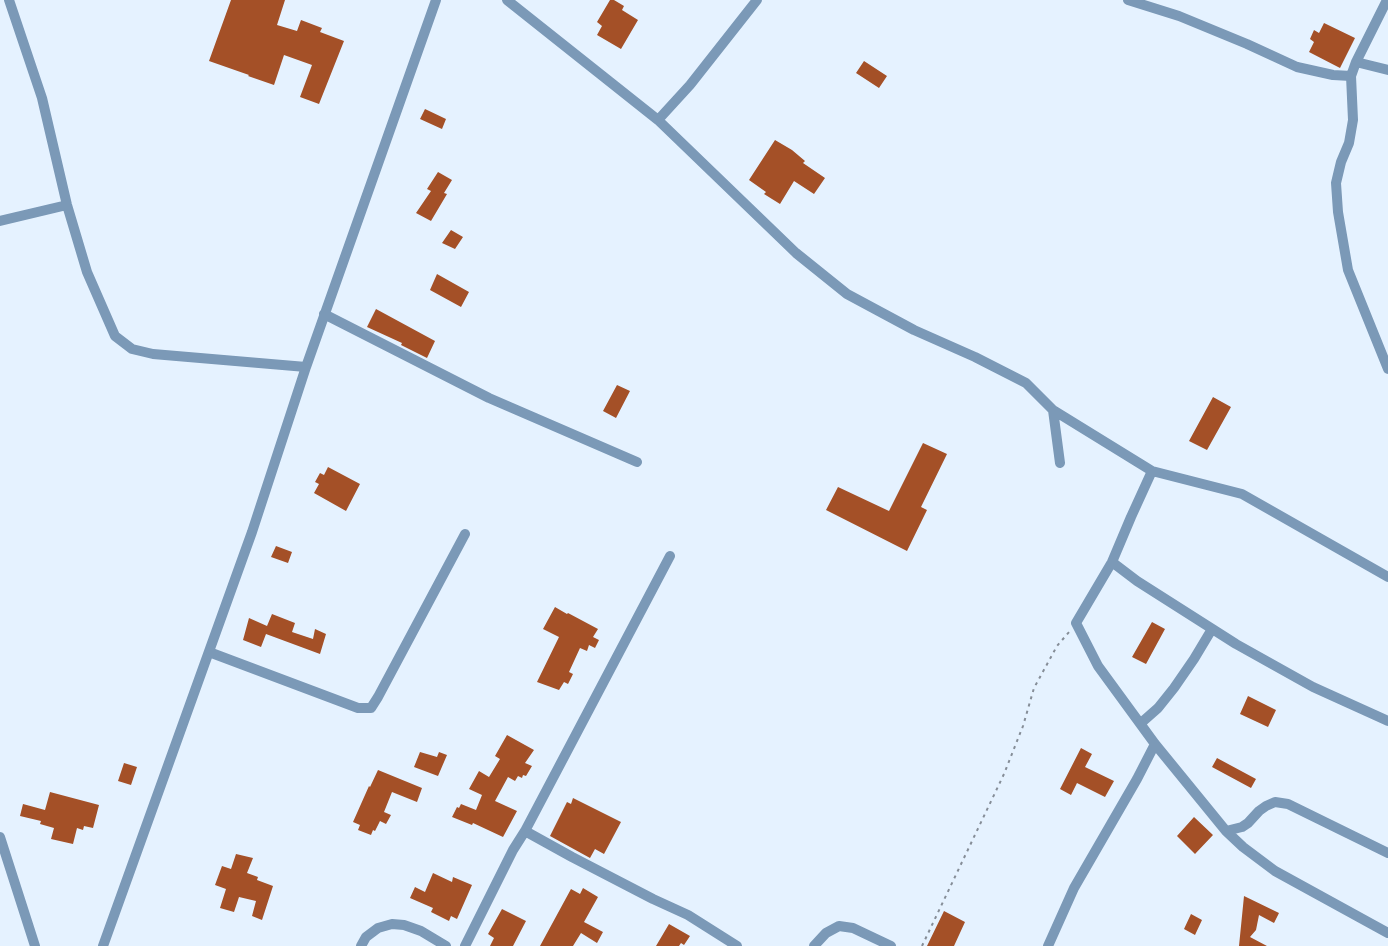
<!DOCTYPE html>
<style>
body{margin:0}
canvas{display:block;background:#e5f2ff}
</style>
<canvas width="1388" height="946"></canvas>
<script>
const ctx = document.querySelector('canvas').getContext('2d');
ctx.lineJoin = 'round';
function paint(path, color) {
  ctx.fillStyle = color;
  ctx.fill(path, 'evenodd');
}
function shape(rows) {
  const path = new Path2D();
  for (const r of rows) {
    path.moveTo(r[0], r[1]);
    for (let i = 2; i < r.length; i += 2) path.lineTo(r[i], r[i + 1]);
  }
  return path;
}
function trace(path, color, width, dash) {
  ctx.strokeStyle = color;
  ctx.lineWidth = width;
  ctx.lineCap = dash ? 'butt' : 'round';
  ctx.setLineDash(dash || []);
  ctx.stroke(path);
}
const building = shape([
 [231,0,285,0,277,25,297,31,301,20,322,28,320,32,344,41,319,104,300,97,312,65,284,55,274,85,248,76,249,75,209,61],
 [610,0,614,0,624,6,622,10,638,20,621,49,597,35,602,26,597,22],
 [1324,23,1355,38,1340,68,1309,52,1314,42,1310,39,1314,30,1319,33],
 [864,61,887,76,879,88,856,73],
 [425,109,446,119,442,129,420,119],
 [775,140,792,150,805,161,803,163,825,178,814,194,794,181,780,204,764,194,766,192,749,180],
 [438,172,452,180,444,193,447,194,431,221,416,213,431,191,427,189],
 [451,230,463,237,455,249,442,243],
 [437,274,469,292,461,307,430,290],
 [376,309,435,341,427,358,401,345,402,343,367,327],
 [617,385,630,391,616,418,603,411],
 [1213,397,1231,407,1207,450,1189,441],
 [923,443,947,454,921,507,927,510,907,551,826,510,838,487,889,511],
 [328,467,360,484,346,511,314,493,319,484,315,482,320,473,324,475],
 [276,546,292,552,288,563,271,557],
 [555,607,567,614,568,613,598,629,593,637,599,640,595,648,589,645,587,651,580,648,569,672,573,674,568,684,564,682,559,690,537,682,559,637,543,629],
 [272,614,295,623,292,632,313,639,315,629,326,634,320,654,266,634,261,647,243,640,249,618,267,626],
 [1152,622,1165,629,1146,664,1132,657],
 [1248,696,1276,710,1268,727,1240,714],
 [507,735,534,750,525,763,532,766,526,776,523,775,522,778,518,776,515,781,508,777,495,801,517,811,503,837,473,823,472,825,452,817,457,807,459,808,461,804,476,810,482,795,469,789,479,771,489,777,500,759,495,756],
 [1081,748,1092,754,1085,767,1114,781,1105,797,1077,783,1071,795,1060,789],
 [420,752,437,757,439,752,447,755,438,776,414,767],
 [1217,758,1256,779,1251,788,1212,767],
 [124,763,137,767,131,785,118,781],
 [378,770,422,788,417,802,392,792,384,812,391,815,386,824,380,821,375,831,373,830,371,835,358,830,360,825,353,822,369,786,370,787],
 [50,792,99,805,93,828,84,826,83,830,77,828,73,844,51,839,54,828,40,824,41,821,20,816,23,804,45,810],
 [573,798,621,822,604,854,595,849,590,858,550,836,567,802,571,804],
 [1194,817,1213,835,1195,854,1177,836],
 [236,854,253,858,247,873,258,877,257,880,273,886,262,920,252,916,256,901,239,897,234,912,220,908,226,889,215,885,222,866,231,869],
 [433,873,452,882,453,877,472,885,457,919,451,916,449,921,431,912,433,908,410,898,415,887,425,892],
 [583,888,598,897,584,922,603,932,597,943,581,933,573,946,540,946,571,889,580,894],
 [1244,896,1279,913,1274,923,1259,915,1256,930,1250,937,1267,946,1239,946],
 [502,909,526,921,513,946,490,946,494,938,488,934],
 [944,911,965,922,954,946,927,946],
 [1191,914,1202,920,1195,935,1184,929],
 [669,924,690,936,684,945,681,943,679,946,656,946]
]);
const path = shape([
 [922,946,1004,774,1023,726,1034,688,1057,646,1069,632]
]);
const street = shape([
 [9,0,42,98,67,205,87,272,115,336,132,349,153,354,306,367],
 [507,0,658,120,796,253,847,294,914,330,975,357,1026,383,1053,410,1152,471,1242,494,1388,577],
 [1128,0,1179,16,1247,44,1297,67,1333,75,1351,76],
 [1387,0,1356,62,1351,76,1353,120,1349,143,1341,162,1336,183,1338,212,1348,270,1388,369],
 [1356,62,1388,70],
 [658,120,690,85,757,0],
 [0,221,67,205],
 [324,314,489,398,637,462],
 [1053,410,1060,463],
 [1152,471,1131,517,1112,562,1076,623,1098,666,1155,744,1226,831,1243,847,1275,871,1388,933],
 [1112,562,1137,581,1236,644,1313,687,1388,721],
 [209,652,358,708,371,708,378,697,465,534],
 [1141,723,1158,708,1174,688,1194,659,1212,629],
 [525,831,670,556],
 [1226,831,1242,827,1248,823,1259,811,1266,806,1275,802,1288,804,1388,853],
 [0,837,35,946],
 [103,946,252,532,306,367,436,0],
 [361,946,366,937,378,928,392,924,404,925,421,931,446,946],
 [465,946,513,850,525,831,572,857,653,899,688,915,737,946],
 [814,946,826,933,839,926,853,928,891,946],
 [1048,946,1074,888,1137,779,1155,744]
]);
paint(building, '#a45027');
trace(path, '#858d97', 2, [3, 4.5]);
trace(street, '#7b99b7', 10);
</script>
